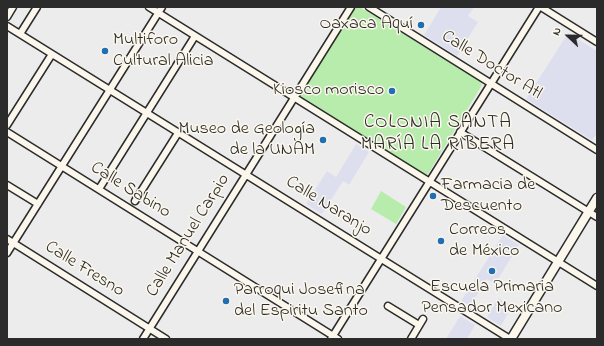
<!DOCTYPE html>
<meta charset="utf-8">
<style>
body{margin:0}
#map{position:relative;width:604px;height:346px;overflow:hidden;background:#edeced;font-family:"Indie Flower",sans-serif}
canvas{display:block}
.frame{position:absolute;inset:0;border:8px solid #2b2b2b;pointer-events:none}
.north{position:absolute;left:548px;top:16px;width:40px;height:40px;-webkit-text-stroke:3px #fbf7ec;paint-order:stroke;rotate:292deg;font-size:11px;font-weight:700;line-height:16px;text-align:center;color:#2b2b2b}
.north::after{content:'';display:block;margin:auto;width:14px;height:18px;background:#2b2b2b;clip-path:polygon(50% 0,100% 100%,50% 72%,0 100%)}
</style>
<div id="map">
<canvas width="604" height="346"></canvas>
<div class="frame"></div>
<div class="north">N</div>
</div>
<script>
const ctx = document.querySelector('canvas').getContext('2d');
ctx.lineJoin = 'round';
function paint(path, color) {
  ctx.fillStyle = color;
  ctx.fill(path, 'evenodd');
}
function shape(rows) {
  const path = new Path2D();
  for (const r of rows) {
    path.moveTo(r[0], r[1]);
    for (let i = 2; i < r.length; i += 2) path.lineTo(r[i], r[i + 1]);
  }
  return path;
}
function trace(path, color, width, dash) {
  ctx.strokeStyle = color;
  ctx.lineWidth = width;
  ctx.lineCap = dash ? 'butt' : 'round';
  ctx.setLineDash(dash || []);
  ctx.stroke(path);
}
function write(font, color, halo, rows, align = 'center') {
  ctx.font = font + ' "Indie Flower",sans-serif';
  ctx.lineWidth = 3;
  ctx.setLineDash([]);
  ctx.textBaseline = 'middle';
  ctx.strokeStyle = halo;
  ctx.fillStyle = color;
  for (const [text, x, y, turn = 0] of rows) {
    ctx.save();
    ctx.translate(x, y);
    ctx.rotate((+turn || 0) * Math.PI / 180);
    ctx.textAlign = isNaN(turn) ? turn : align;
    if (halo) ctx.strokeText(text, 0, 0);
    ctx.fillText(text, 0, 0);
    ctx.restore();
  }
}
const built = shape([
 [441,7,474,7,468,16,478,22,457,56,424,35],
 [568,33,597,51,597,133,592,140,526,99],
 [356,144,369,152,349,185,343,181,322,214,306,204,327,171,336,177],
 [503,235,519,245,495,284,487,279,470,306,461,301],
 [498,298,512,306,501,326,487,317],
 [460,316,475,325,467,339,446,339]
]);
const green = shape([
 [354,7,359,7,368,12,480,81,482,85,428,174,426,175,301,97,300,93],
 [381,191,406,207,396,224,371,209]
]);
const minor = shape([
 [149,7,597,286],
 [369,7,597,150],
 [541,7,597,42],
 [7,17,13,7],
 [7,26,510,339],
 [20,34,37,7],
 [7,125,52,54],
 [7,132,338,339],
 [460,132,597,217],
 [7,185,38,204],
 [99,189,195,36],
 [135,201,178,133],
 [7,239,166,339],
 [7,253,162,7],
 [388,306,419,325],
 [143,339,351,7],
 [331,339,539,7],
 [411,339,423,319]
]);
const major = shape([
 [511,339,597,198]
]);
const markers = [
 [421,25,4,"#1f6fb2"],
 [105,51,4,"#1f6fb2"],
 [392,91,4,"#1f6fb2"],
 [323,140,4,"#1f6fb2"],
 [433,196,4,"#1f6fb2"],
 [441,241,4,"#1f6fb2"],
 [492,271,4,"#1f6fb2"],
 [226,301,4,"#1f6fb2"]
];
const poiNames = [
 ["Oaxaca Aquí",413,25,"right"],
 ["Multiforo",113,41],
 ["Cultural Alicia",113,62],
 ["Kiosco morisco",384,91,"right"],
 ["Museo de Geología",315,130,"right"],
 ["de la UNAM",315,151,"right"],
 ["Farmacia de",441,186],
 ["Descuento",441,207],
 ["Correos",449,231],
 ["de México",449,252],
 ["Escuela Primaria",492,288,"center"],
 ["Pensador Mexicano",492,309,"center"],
 ["Parroqui Josefina",234,291],
 ["del Espiritu Santo",234,312]
];
const streetNames = [
 ["Calle Doctor Atl",491,66,32],
 ["Calle Sabino",130,191,32],
 ["Calle Naranjo",328,207,32],
 ["Calle Manuel Carpio",189,236,-58],
 ["Calle Fresno",84,270,32]
];
const neighbourhoodNames = [
 ["COLONIA SANTA",438,124],
 ["MARÍA LA RIBERA",438,146]
];
paint(built, '#dddfee');
paint(green, '#b7ecad');
trace(minor, '#2b2b2b', 9);
trace(major, '#2b2b2b', 11);
trace(minor, '#fbf7ec', 6);
trace(major, '#fbf7ec', 8);
for (const [x, y, r, color] of markers) {
  const dot = new Path2D();
  dot.arc(x, y, r, 0, 2 * Math.PI);
  ctx.fillStyle = color;
  ctx.fill(dot);
  trace(dot, '#fbf7ec', 1.5);
}
write('18px', '#2b2b2b', '#fbf7ec', poiNames, 'left');
write('18px', '#2b2b2b', '#fbf7ec', streetNames);
ctx.letterSpacing = '1px';
write('19px', '#2b2b2b', '#fbf7ec', neighbourhoodNames);
ctx.letterSpacing = '0px';
</script>
